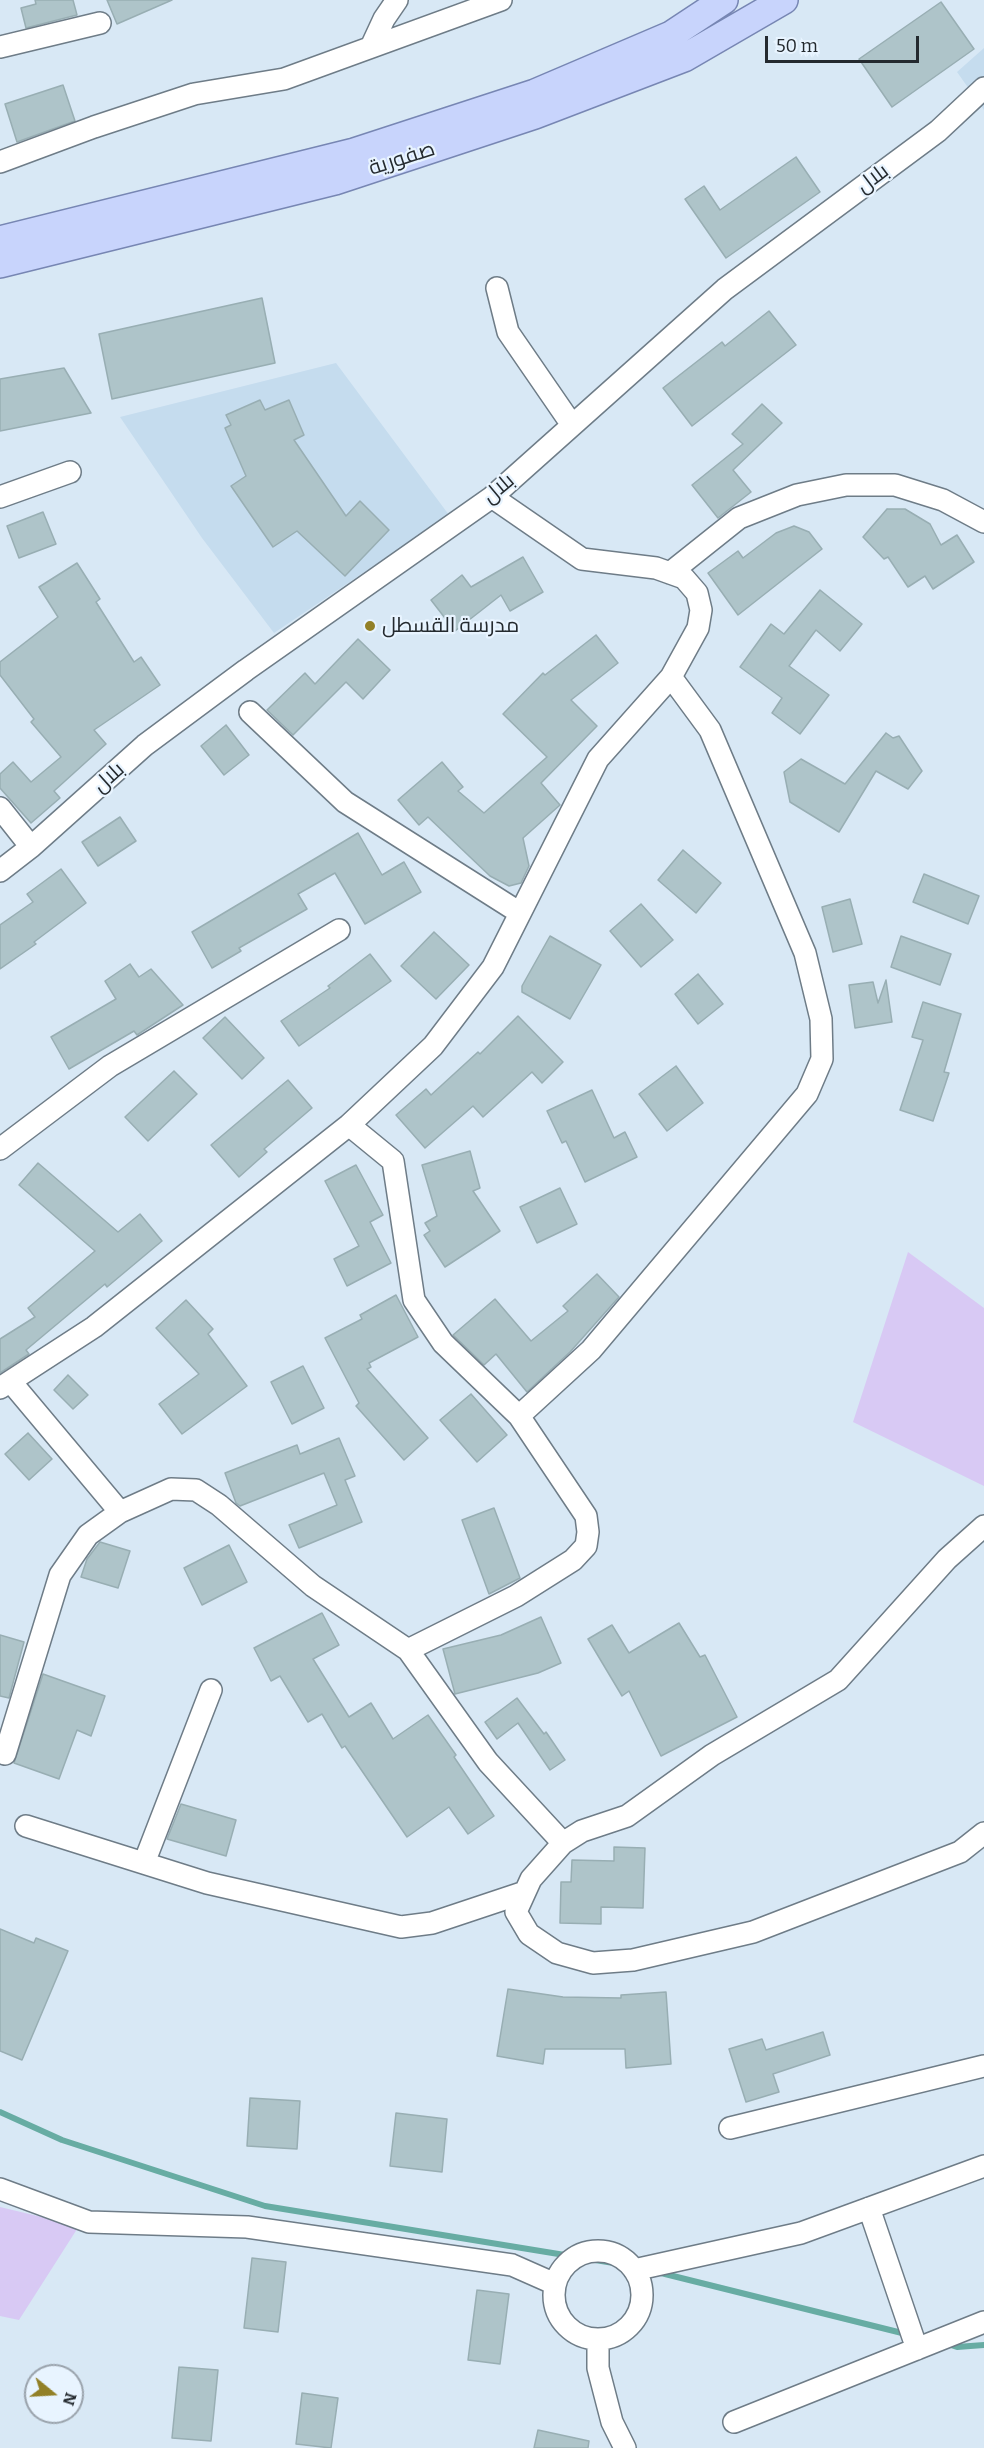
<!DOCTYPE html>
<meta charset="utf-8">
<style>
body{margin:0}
#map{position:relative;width:984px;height:2448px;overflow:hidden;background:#d8e8f5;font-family:Bitter,serif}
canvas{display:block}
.north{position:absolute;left:24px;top:2364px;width:60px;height:60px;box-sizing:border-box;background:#e8f4ff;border:2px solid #9aa3ac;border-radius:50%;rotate:108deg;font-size:16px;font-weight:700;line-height:24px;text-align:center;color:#242a2f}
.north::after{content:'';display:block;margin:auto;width:21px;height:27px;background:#928027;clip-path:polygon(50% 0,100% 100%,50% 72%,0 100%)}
.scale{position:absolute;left:765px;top:36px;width:154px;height:27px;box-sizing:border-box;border:3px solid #242a2f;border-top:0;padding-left:8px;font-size:18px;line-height:21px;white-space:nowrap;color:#242a2f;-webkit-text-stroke:4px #e8f4ff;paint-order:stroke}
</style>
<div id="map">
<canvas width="984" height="2448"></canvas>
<div class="north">N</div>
<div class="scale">50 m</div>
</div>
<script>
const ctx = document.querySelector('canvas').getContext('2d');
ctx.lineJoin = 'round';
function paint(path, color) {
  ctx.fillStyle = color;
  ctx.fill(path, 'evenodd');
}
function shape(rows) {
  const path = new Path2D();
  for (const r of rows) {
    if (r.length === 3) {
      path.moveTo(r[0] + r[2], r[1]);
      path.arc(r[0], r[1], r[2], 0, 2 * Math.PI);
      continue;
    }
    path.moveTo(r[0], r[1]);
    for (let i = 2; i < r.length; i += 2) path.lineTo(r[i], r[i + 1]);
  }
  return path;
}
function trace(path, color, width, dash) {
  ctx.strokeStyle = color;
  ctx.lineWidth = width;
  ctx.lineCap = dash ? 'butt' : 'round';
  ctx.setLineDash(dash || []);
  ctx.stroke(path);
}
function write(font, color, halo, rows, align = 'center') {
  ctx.font = font + ' Bitter,Cairo,serif';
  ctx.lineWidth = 4.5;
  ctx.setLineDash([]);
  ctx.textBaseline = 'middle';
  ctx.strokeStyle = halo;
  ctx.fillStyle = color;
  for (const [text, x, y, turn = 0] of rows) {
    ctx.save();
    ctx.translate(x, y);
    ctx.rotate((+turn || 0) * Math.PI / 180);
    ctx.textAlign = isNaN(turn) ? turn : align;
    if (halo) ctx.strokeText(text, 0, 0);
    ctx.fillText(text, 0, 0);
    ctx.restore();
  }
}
const built = shape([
 [984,48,984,110,957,72],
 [336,363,449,515,274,633,202,538,120,417]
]);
const green = shape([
 [908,1252,984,1308,984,1486,853,1422],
 [0,2207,79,2226,19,2320,0,2316]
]);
const stream = shape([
 [0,2112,62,2140,265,2206,632,2266],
 [657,2272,906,2334],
 [948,2344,957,2347,984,2345]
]);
const building = shape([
 [35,0,73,0,77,15,26,28,21,8,36,4,35,0],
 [107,0,172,0,117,24,107,0],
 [941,2,974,49,892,107,859,59,941,2],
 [63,85,75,121,17,142,5,104,63,85],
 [796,157,820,192,726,258,685,199,704,186,720,210,796,157],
 [262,298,275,363,112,399,99,334,262,298],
 [769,311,796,345,692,426,663,388,722,342,725,346,769,311],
 [64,368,91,413,0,431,0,379,64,368],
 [260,400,265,410,289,400,304,435,294,440,346,516,360,501,389,530,345,576,297,531,273,547,231,486,246,476,225,428,231,425,226,415,260,400],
 [762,404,782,423,733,470,751,492,718,518,692,485,743,444,732,434,762,404],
 [887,509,905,509,930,524,941,545,957,535,974,562,933,589,925,576,908,587,888,557,884,559,863,537,887,509],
 [43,512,56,544,19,558,7,526,43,512],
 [794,526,809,532,822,549,738,615,708,573,738,551,743,558,776,533,794,526],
 [523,557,543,592,510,611,501,595,455,631,431,600,462,575,471,587,523,557],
 [77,563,100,599,96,602,134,662,141,657,160,685,94,730,106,744,54,791,60,798,31,823,0,788,0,774,13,762,31,782,61,757,31,722,34,719,0,675,0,662,58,617,39,587,77,563],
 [820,590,862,624,840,651,816,630,789,666,829,695,800,734,772,713,782,698,740,667,771,624,784,634,820,590],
 [596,635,618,663,571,700,597,726,541,783,560,805,523,838,529,866,521,883,509,886,490,876,428,817,419,825,398,800,442,762,463,787,458,791,484,813,547,757,503,714,543,673,545,675,596,635],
 [358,639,390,670,363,699,346,682,293,735,267,710,305,673,315,684,358,639],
 [226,725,249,755,224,775,201,746,226,725],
 [886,733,893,738,899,736,922,771,908,789,876,771,839,832,790,802,784,772,801,759,845,784,886,733],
 [120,817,136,841,98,866,82,842,120,817],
 [358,833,382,875,404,862,421,892,365,924,335,873,298,894,307,909,239,948,241,951,212,968,192,932,358,833],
 [683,850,721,883,696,913,658,880,683,850],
 [61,869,86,903,34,942,36,944,0,969,0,925,33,902,27,894,61,869],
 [924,874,979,896,968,924,913,902,924,874],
 [850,899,862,944,833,952,822,907,850,899],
 [641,904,673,940,641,967,610,931,641,904],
 [434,932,469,965,436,999,401,966,434,932],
 [550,936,601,965,570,1019,522,992,522,986,550,936],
 [901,936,951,954,940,985,891,967,901,936],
 [370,954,391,981,299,1046,281,1021,330,988,328,986,370,954],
 [130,964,139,977,151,969,183,1005,137,1035,134,1031,69,1069,51,1037,116,999,105,981,130,964],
 [698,974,723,1004,698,1024,675,994,698,974],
 [886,980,892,1022,855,1028,849,985,873,982,878,1003,886,980],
 [923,1002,961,1014,944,1072,949,1073,933,1121,900,1110,923,1040,912,1037,923,1002],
 [518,1016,563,1062,542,1083,532,1072,483,1117,473,1106,425,1148,396,1115,426,1089,431,1095,478,1052,480,1054,518,1016],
 [225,1017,264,1058,242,1079,203,1038,225,1017],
 [676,1066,703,1103,667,1131,639,1094,676,1066],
 [174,1071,197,1094,148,1141,125,1117,174,1071],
 [288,1080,312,1108,264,1149,267,1152,239,1177,211,1145,288,1080],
 [592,1090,614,1138,625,1132,637,1157,585,1182,566,1141,562,1143,547,1111,592,1090],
 [470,1151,480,1188,473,1191,500,1231,445,1267,424,1235,430,1231,425,1223,437,1216,422,1165,470,1151],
 [38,1163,118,1232,140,1214,162,1241,107,1287,105,1284,26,1350,29,1354,0,1373,0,1339,35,1317,28,1308,95,1251,19,1185,38,1163],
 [356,1165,383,1215,370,1222,391,1263,347,1286,334,1259,359,1246,325,1181,356,1165],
 [560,1188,577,1224,537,1243,520,1207,560,1188],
 [597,1274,619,1297,570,1352,527,1392,496,1354,484,1365,453,1335,495,1299,531,1341,568,1311,563,1306,597,1274],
 [396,1295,418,1337,369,1363,371,1367,367,1369,428,1438,404,1460,356,1406,359,1403,325,1338,362,1319,360,1315,396,1295],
 [186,1300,213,1329,208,1334,247,1386,182,1434,159,1404,199,1374,156,1328,186,1300],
 [303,1366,324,1408,292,1424,271,1382,303,1366],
 [68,1375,88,1395,73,1409,54,1390,68,1375],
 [471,1394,507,1435,477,1462,440,1420,471,1394],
 [28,1433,52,1459,29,1480,5,1454,28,1433],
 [339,1438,355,1476,345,1480,362,1522,299,1548,289,1525,337,1505,324,1473,240,1506,236,1503,225,1473,297,1445,300,1454,339,1438],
 [494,1508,520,1578,489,1594,462,1520,494,1508],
 [100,1542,130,1551,118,1588,81,1577,87,1559,100,1542],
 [229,1545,247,1582,202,1605,184,1568,229,1545],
 [322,1613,339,1645,313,1659,349,1717,371,1703,393,1739,428,1715,456,1755,454,1757,494,1816,468,1834,449,1807,407,1837,345,1746,342,1748,322,1714,308,1722,280,1676,271,1681,254,1648,322,1613],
 [541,1617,561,1663,538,1673,455,1694,443,1649,501,1635,541,1617],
 [679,1623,700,1657,705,1655,737,1717,661,1756,629,1691,622,1696,588,1639,612,1625,629,1653,679,1623],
 [0,1635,24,1642,9,1698,0,1696,0,1635],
 [43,1674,105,1696,91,1736,77,1730,59,1779,14,1763,43,1674],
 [517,1698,544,1734,546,1732,565,1760,550,1770,518,1723,497,1739,485,1722,517,1698],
 [181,1804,236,1820,226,1856,167,1839,181,1804],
 [614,1847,645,1848,643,1908,601,1907,601,1924,560,1923,561,1882,571,1882,572,1860,614,1861,614,1847],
 [0,1929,34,1943,36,1938,68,1951,22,2060,0,2051,0,1929],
 [508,1989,563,1997,621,1998,621,1995,666,1992,671,2064,626,2068,625,2049,545,2049,543,2064,497,2056,508,1989],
 [823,2032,830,2055,773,2074,779,2092,746,2102,729,2049,762,2039,766,2050,823,2032],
 [250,2098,300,2101,297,2149,247,2146,250,2098],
 [396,2113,447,2119,442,2172,390,2166,396,2113],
 [252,2258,286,2262,278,2332,244,2328,252,2258],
 [477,2290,509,2294,500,2364,468,2360,477,2290],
 [179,2367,218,2370,211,2441,172,2438,179,2367],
 [302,2393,338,2398,331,2448,296,2444,302,2393],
 [538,2430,589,2441,588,2448,534,2448,538,2430]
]);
const minor = shape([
 [0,47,100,23],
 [371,47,384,19,397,0],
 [0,162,94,127,194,94,284,79,501,0],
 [497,288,508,332,572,425],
 [0,497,70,472],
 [670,573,739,518,797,495,846,485,895,485,943,500,984,522],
 [250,712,345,802,520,913],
 [0,808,31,847],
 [0,871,31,847,145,745,246,670,492,497,725,289,938,131,984,88],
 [349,1125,393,1161,414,1300,443,1343,519,1416,586,1516,588,1532,586,1546,573,1560,516,1596,408,1650],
 [0,1149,110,1066,339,930],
 [11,1382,120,1512,171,1489,196,1490,219,1505,313,1586,408,1650,488,1762,563,1843],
 [0,1388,94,1327,349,1125,433,1046,493,967,598,759,671,677,698,628,701,610,697,593,684,578,656,568,582,559,492,497],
 [519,1416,591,1350,807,1094,822,1059,821,1019,805,953,710,730,671,677],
 [984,1526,947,1559,838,1680,712,1755,627,1816,582,1831,563,1843,531,1879,516,1912,529,1934,557,1953,593,1963,633,1960,753,1932,960,1852,984,1833],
 [5,1754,60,1575,88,1535,120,1512],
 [26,1826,207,1883,401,1927,432,1923,525,1892],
 [144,1863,211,1690],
 [730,2128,984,2066],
 [0,2189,89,2222,247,2227,512,2265,555,2284],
 [869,2208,917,2349],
 [598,2295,44],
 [634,2270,801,2233,984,2166],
 [598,2340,598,2368,612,2422,625,2448],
 [734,2422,984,2322]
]);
const major = shape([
 [0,240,354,152,535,93,671,35,724,0],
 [0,264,335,181,535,115,684,58,784,0]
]);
const markers = [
 [370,626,6,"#928027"]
];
const streetNames = [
 ["صفورية",402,159,-18],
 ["بلال",873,179,-37],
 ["بلال",499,489,-40],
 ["بلال",109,778,-42]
];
const poiNames = [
 ["مدرسة القسطل",382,626]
];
paint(built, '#c5dcee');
paint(green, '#d8c9f4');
trace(stream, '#67aca3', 6);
paint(building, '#aec4c9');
trace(building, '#98aeb3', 1.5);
trace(minor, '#6e7c87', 24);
trace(major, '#7786b3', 30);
trace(minor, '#fff', 21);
trace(major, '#c8d4fc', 27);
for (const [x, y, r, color] of markers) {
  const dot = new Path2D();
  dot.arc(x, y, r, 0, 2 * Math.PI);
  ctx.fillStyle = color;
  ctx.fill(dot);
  trace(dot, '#e8f4ff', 2);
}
write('21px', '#242a2f', '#e8f4ff', streetNames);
write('21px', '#242a2f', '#e8f4ff', poiNames, 'left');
</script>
